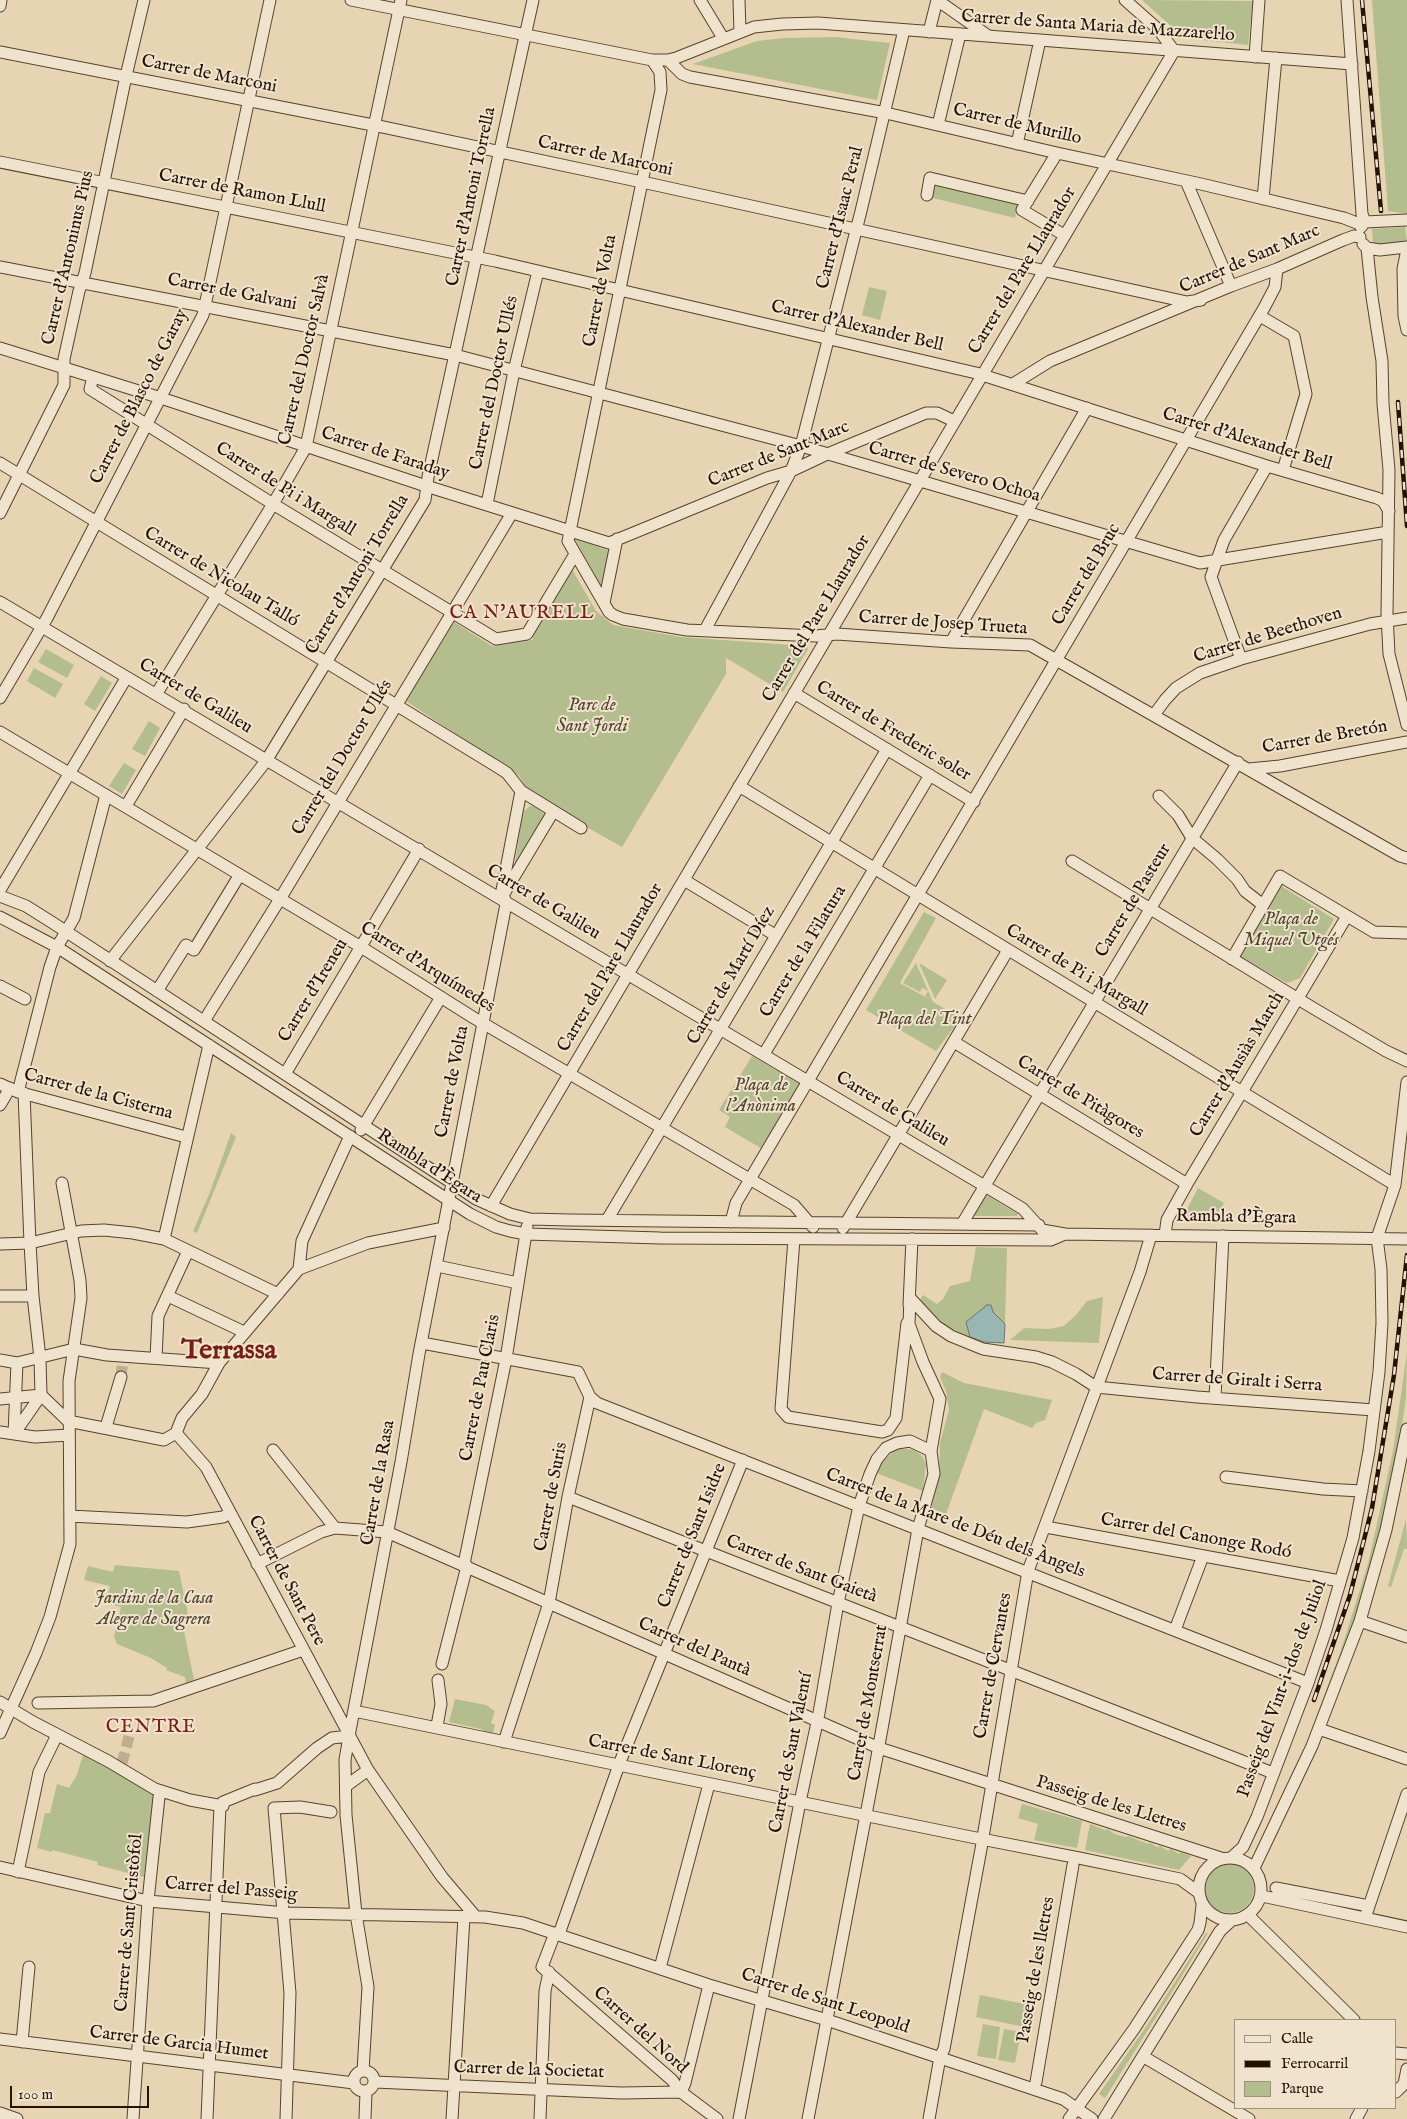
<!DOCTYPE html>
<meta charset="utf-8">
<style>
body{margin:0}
#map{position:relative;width:1407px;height:2119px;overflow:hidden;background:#e7d4b2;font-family:"IM FELL English",serif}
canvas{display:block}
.legend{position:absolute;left:1234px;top:2019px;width:162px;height:90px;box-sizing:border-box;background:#efe3cd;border:1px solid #9f8f7d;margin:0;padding:6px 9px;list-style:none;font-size:15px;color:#261205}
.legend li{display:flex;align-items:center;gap:10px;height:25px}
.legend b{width:25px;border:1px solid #9f8f7d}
.scale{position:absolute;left:10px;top:2086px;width:139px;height:22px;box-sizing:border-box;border:2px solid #261205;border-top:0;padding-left:6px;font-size:15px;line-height:18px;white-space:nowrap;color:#261205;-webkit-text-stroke:4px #efe3cd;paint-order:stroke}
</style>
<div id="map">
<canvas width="1407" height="2119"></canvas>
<ul class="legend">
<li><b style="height:6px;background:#efe3cd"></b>Calle</li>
<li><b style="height:6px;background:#261205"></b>Ferrocarril</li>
<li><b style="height:14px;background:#b4bd8d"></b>Parque</li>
</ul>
<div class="scale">100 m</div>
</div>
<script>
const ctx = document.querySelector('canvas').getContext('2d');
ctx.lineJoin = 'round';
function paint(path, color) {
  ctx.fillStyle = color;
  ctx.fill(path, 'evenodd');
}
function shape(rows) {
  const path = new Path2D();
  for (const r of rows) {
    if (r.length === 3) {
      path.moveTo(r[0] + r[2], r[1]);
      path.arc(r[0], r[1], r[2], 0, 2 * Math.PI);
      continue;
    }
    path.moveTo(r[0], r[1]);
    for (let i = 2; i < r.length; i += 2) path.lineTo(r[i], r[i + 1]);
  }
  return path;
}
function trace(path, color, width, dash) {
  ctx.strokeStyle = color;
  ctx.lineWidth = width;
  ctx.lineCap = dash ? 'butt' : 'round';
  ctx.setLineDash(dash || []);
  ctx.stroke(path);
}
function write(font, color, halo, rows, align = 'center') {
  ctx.font = font + ' "IM FELL English",serif';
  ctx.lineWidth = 4;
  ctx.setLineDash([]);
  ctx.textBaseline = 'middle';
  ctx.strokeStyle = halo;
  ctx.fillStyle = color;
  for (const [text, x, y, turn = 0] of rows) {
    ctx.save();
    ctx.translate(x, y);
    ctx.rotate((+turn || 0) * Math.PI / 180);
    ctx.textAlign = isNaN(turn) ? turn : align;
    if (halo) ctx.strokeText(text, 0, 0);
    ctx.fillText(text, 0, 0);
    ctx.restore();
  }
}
const green = shape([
 [1142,0,1253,1,1248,45,1184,38],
 [1372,0,1407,0,1407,214,1388,211],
 [835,37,890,43,877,100,693,64,757,41,784,38],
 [932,182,1018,202,1015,218,929,197],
 [1405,227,1407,242,1373,245,1372,229],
 [869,287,887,291,880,320,862,315],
 [575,539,610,551,603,589],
 [568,571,573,571,596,611,613,625,681,637,806,646,808,649,783,692,726,658,726,674,622,847,560,812,527,789,519,776,406,701,454,622,492,646,533,640,532,633],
 [46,649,74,665,67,678,38,662],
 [34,668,63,684,55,698,27,681],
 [101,676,112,683,95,711,84,704],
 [149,721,160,728,145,756,132,749],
 [124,763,136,770,122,794,109,786],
 [530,806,535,807,546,815,514,869,523,812],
 [1281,886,1334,919,1300,978,1287,983,1240,957],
 [924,912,936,918,900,983,931,1000,925,996,928,991,922,988,920,992,903,983,916,963,933,1002,961,1018,936,1051,866,1010],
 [919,963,947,980,935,999],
 [752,1056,802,1085,764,1150,725,1127,730,1117,719,1110],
 [231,1133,236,1137,197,1233,193,1231,210,1192],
 [1198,1188,1224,1203,1216,1217,1193,1218,1187,1216,1185,1213],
 [980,1191,1018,1214,1017,1216,965,1216],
 [976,1247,1007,1248,1005,1324,993,1312,977,1314,967,1322,970,1337,948,1327,927,1314,918,1304,923,1295,937,1304,943,1299,950,1286,970,1281],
 [1103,1297,1099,1343,1010,1340,1024,1328,1049,1329,1064,1326,1076,1315,1087,1301],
 [1407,1352,1406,1397,1400,1441,1389,1498,1363,1598,1310,1739,1308,1739,1340,1653,1368,1564,1393,1451],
 [942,1372,964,1383,1052,1400,1045,1420,1036,1423,1032,1428,984,1409,946,1514,931,1508,939,1477,940,1443,949,1410,946,1391,940,1377],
 [898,1448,914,1450,922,1456,926,1464,923,1491,876,1473,882,1461],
 [1406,1519,1407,1549,1404,1549,1391,1587,1388,1586],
 [115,1565,179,1571,190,1624,183,1626,194,1680,186,1683,185,1677,166,1670,167,1668,151,1658,117,1644,114,1636,121,1607,106,1603,110,1586,84,1580,88,1566,113,1572],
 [455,1699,486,1705,495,1711,491,1723,495,1725,493,1733,489,1734,481,1729,449,1722],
 [84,1753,151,1791,154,1795,144,1877,97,1865,98,1862,52,1850,52,1852,37,1848,45,1813,50,1813,57,1784,69,1788,76,1777],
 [1022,1804,1082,1821,1077,1848,1034,1840,1038,1824,1018,1818],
 [1090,1824,1105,1830,1107,1829,1115,1834,1126,1837,1128,1836,1148,1844,1149,1842,1157,1847,1160,1846,1168,1851,1171,1849,1179,1854,1180,1852,1191,1856,1179,1870,1085,1850],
 [1229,1888,25],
 [1206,1933,1208,1933,1174,1989,1105,2098,1099,2094,1148,2024],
 [980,1995,1034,2006,1030,2028,976,2017],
 [983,2024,1000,2027,996,2059,977,2056],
 [1004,2029,1021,2032,1015,2063,998,2060]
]);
const water = shape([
 [987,1305,991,1305,993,1312,1005,1324,1004,1343,984,1342,970,1337,966,1322,987,1305]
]);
const minorTunnel = shape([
 [121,1377,123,1359],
 [122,1763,130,1733]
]);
const minor = shape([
 [351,0,652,60,668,60,676,58,754,27,782,24,818,23,1352,64],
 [700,0,723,38],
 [739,0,740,32],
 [1347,0,1362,214,1365,222],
 [0,6,1,0],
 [929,32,937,0,987,35],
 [0,52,383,127,656,185,1187,302,1201,300],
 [1255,57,1259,0],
 [652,60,660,72,661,90,568,541,609,612,613,615,623,619,687,630,816,636,837,634,951,642,1030,645,1400,856,1407,858],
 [668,60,682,74,690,77,886,113,1057,153,1201,184,1344,218,1362,225],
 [938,125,960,34],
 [1017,144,1040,40],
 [1057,153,1022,210,1064,235],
 [0,162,495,261,976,373,1267,466,1377,498,1383,501,1389,511],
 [1186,181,1231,286],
 [927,195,930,178,1028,201],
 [1263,199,1276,58],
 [1361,227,1365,222,1407,220],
 [1363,244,1367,248,1380,250,1407,247],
 [1367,248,1372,297,1382,361,1383,404,1389,470,1387,614,1389,654,1407,725],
 [1407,249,1403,269,1404,316,1407,330],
 [0,267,455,355,801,446,1200,563,1388,532],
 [1260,316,1294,336,1306,394,1283,470],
 [0,348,161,398,426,486,609,543,767,478,791,471,825,455,926,413,937,413,954,421],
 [93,377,90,389,273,504,496,639,527,634,575,554],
 [1013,384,1050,361,1231,286,1277,269,1343,240,1354,236,1360,237],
 [0,463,496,766,507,773,521,791],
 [487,504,514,371,538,271],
 [0,513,64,385,64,359,79,291,85,273,126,76,144,0],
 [0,602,1015,1204,1023,1209,1042,1230,1065,1234],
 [604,603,617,539],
 [705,630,791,471,801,446,861,211,904,30],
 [951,642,1087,408],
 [1241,659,1211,577,1224,540,1267,466],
 [157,693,273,504,306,447,401,0],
 [794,693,974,802],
 [0,698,47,618,203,315,270,0],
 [1154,715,1165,700,1176,688,1200,673,1241,659,1370,624,1407,618],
 [0,732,361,947,474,1018,794,1205,813,1227],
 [1249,769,1280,766,1407,742],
 [739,786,1395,1185],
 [1159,796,1178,815,1192,838,1217,859,1237,879,1245,891,1263,905],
 [126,806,184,709],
 [1072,861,1313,1008,1386,1051,1407,1061],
 [684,880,775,935],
 [0,890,125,680],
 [505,892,553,812],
 [0,896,26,906,53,923,452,1183,476,1199,510,1214,530,1219,570,1220,1039,1225],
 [0,917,57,947,470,1214,496,1227,510,1231,526,1234,660,1238,1051,1240,1065,1234,1407,1239],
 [1232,959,1280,876,1374,932,1407,933],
 [110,961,266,761,425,500,428,477,533,0],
 [0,986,25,999],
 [157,991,186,945,194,950,239,876],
 [204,1021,280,899,512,513],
 [954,1042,1187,1184],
 [764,1054,930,775],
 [285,1074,419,849],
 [0,1084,18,1092,186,1137],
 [18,1092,50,967,57,947,74,918,106,795],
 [0,1105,10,1088],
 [361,1130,441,997],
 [491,1206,1174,51,1159,30,1125,0],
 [607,1220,887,749],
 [731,1222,736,1203,1264,308,1275,287,1277,269],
 [962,1224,1238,762],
 [843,1228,1008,950],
 [1165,1235,1167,1220,1187,1184,1347,916],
 [164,1239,209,1045],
 [794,1239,781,1409,788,1417,882,1432,888,1430,896,1418,907,1323],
 [0,1244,30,1243,81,1231,104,1230,133,1233,164,1239,278,1294],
 [437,1266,518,1283],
 [299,1269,302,1241,350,1136],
 [0,1296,33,1296],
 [168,1296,244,1332],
 [910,1298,936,1326,951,1336,983,1349,1036,1357,1052,1362,1076,1374,1096,1387,1197,1397,1374,1410],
 [909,1305,912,1239],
 [422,1343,578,1372,590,1397,597,1403,1308,1683],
 [156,1358,158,1316,188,1251],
 [0,1360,17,1363,74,1349,107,1355,219,1363],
 [41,1395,68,1421,164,1440,176,1433,182,1418,202,1394,219,1363,299,1269,368,1243,444,1228],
 [1215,1398,1223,1236],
 [0,1399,41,1395],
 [106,1427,121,1377],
 [0,1432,35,1437,69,1435],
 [176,1433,206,1467,368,1770,442,1877,476,1917],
 [14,1434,41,1395,40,1358,33,1296,30,1243,24,1093],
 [14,1434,17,1363],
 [273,1450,335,1528],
 [1226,1477,1323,1489,1362,1491],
 [568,1497,1273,1773],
 [70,1516,187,1522,223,1517,230,1513],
 [1046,1527,1340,1581],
 [257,1564,321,1532,335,1528,387,1532,879,1748,1221,1858],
 [464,1564,506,1359,527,1227],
 [1360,1621,1407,1637],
 [1175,1630,1203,1556],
 [442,1664,467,1566],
 [0,1702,33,1722,108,1761,155,1789,190,1800,223,1806,223,1802,255,1789,255,1790,277,1783,317,1748,332,1738,349,1736],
 [38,1703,153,1701,303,1650],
 [354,1711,971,1837,1079,1858,1180,1879,1198,1892],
 [437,1726,441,1704,438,1680],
 [1319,1729,1407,1759],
 [0,1733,36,1653,50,1617,70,1544,69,1381,81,1298,80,1280,62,1183],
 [504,1742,549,1603,568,1497,590,1397],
 [346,1786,368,1770],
 [1232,1857,1243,1847,1257,1817,1308,1683,1326,1630,1353,1538,1369,1451,1379,1372,1382,1323,1381,1269,1377,1238,1395,1185,1407,1082],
 [1230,1889,31],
 [0,1867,148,1901,286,1913,485,1917,523,1923,709,1985,827,2020,1063,2099,1092,2119],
 [1254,1868,1312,1746,1360,1621,1386,1530,1407,1429],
 [18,1872,39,1772,57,1735],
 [1276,1888,1369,1906],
 [1262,1896,1407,1927],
 [1248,1915,1354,2020],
 [1365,1918,1407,1794],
 [555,1933,542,1967,672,2080,681,2092,717,2119],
 [559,1934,620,1762,743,1460],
 [660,1968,709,1784],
 [0,2039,354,2083],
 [22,2042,29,1967],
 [1396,2053,1407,2054],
 [1144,2057,1249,2119],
 [364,2081,10],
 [363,2071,368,1987,356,1914,346,1815,345,1760,349,1736,401,1462,419,1354,506,904,502,890,521,791,581,828],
 [375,2082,621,2093,681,2092],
 [1036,2082,1073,1865],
 [681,2092,685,2083,709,1985],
 [1396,2092,1404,2084,1407,2069],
 [0,2113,17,2119],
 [133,2119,148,1901,159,1797,162,1791],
 [207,2119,220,1805],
 [286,2119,290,1993,274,1808,300,1807,331,1812],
 [365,2119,366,2092],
 [452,2119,464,1917],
 [540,2119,545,1991,549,1972],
 [739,2119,800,1802,819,1713,838,1603,859,1506,870,1474,877,1459,886,1448,897,1443,910,1441,931,1451],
 [808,2119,876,1762,918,1529,934,1474,931,1451,940,1399,923,1362,909,1324,910,1298],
 [929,2119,940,2057,944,2049,981,1849,1028,1571,1140,1272,1151,1235],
 [1069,2119,1134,2029,1198,1930,1200,1923,1202,1905],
 [1104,2119,1220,1931,1231,1921],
 [1356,2119,1362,2108]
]);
const rail = shape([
 [1362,0,1381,211],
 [1398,402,1407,526],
 [1314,1700,1350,1595,1372,1508,1394,1375,1407,1255]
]);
const streetNames = [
 ["Carrer de Santa Maria de Mazzarel·lo",1098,27,4],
 ["Carrer de Marconi",209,75,11],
 ["Carrer de Murillo",1017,125,13],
 ["Carrer de Marconi",605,157,12],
 ["Carrer de Ramon Llull",242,192,11],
 ["Carrer d'Antoni Torrella",472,197,-78],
 ["Carrer d'Isaac Peral",841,218,-76],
 ["Carrer d'Antoninus Pius",69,258,-77],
 ["Carrer de Sant Marc",1250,260,-23],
 ["Carrer del Pare Llaurador",1023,271,-59],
 ["Carrer de Volta",601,291,-79],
 ["Carrer de Galvani",232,293,11],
 ["Carrer d'Alexander Bell",857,327,13],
 ["Carrer del Doctor Salvà",305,360,-77],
 ["Carrer del Doctor Ullés",495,383,-78],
 ["Carrer de Blasco de Garay",140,397,-63],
 ["Carrer d'Alexander Bell",1247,440,17],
 ["Carrer de Faraday",385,454,18],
 ["Carrer de Sant Marc",779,455,-22],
 ["Carrer de Severo Ochoa",954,473,16],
 ["Carrer de Pi i Margall",285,490,32],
 ["Carrer d'Antoni Torrella",358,575,-59],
 ["Carrer del Bruc",1087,575,-59],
 ["Carrer de Nicolau Talló",221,578,31],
 ["Carrer del Pare Llaurador",817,619,-59],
 ["Carrer de Josep Trueta",943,624,4],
 ["Carrer de Beethoven",1268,636,-17],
 ["Carrer de Galileu",195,697,31],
 ["Carrer de Frederic soler",893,732,31],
 ["Carrer de Bretón",1325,738,-10],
 ["Carrer del Doctor Ullés",343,758,-59],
 ["Carrer de Pasteur",1134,901,-59],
 ["Carrer de Galileu",543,903,31],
 ["Carrer de la Filatura",804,952,-59],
 ["Carrer d'Arquímedes",427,968,32],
 ["Carrer del Pare Llaurador",611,968,-60],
 ["Carrer de Pi i Margall",1076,971,31],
 ["Carrer de Martí Díez",732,976,-60],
 ["Carrer d'Ireneu",314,991,-59],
 ["Carrer d'Ausiàs March",1238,1065,-59],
 ["Carrer de Volta",453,1082,-79],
 ["Carrer de la Cisterna",98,1095,15],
 ["Carrer de Pitàgores",1080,1098,31],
 ["Carrer de Galileu",892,1110,31],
 ["Rambla d'Ègara",429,1167,33],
 ["Rambla d'Ègara",1236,1218,1],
 ["Carrer de Giralt i Serra",1237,1381,4],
 ["Carrer de Pau Claris",481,1388,-79],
 ["Carrer de la Rasa",379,1483,-80],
 ["Carrer de Suris",552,1497,-79],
 ["Carrer de la Mare de Déu dels Àngels",955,1524,21],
 ["Carrer de Sant Isidre",693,1536,-68],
 ["Carrer del Canonge Rodó",1196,1537,10],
 ["Carrer de Sant Gaietà",801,1570,21],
 ["Carrer de Sant Pere",286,1581,62],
 ["Carrer del Pantà",694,1648,24],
 ["Carrer de Cervantes",994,1666,-80],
 ["Passeig del Vint-i-dos de Juliol",1283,1689,-70],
 ["Carrer de Montserrat",869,1703,-80],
 ["Carrer de Sant Valentí",792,1753,-79],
 ["Carrer de Sant Llorenç",672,1758,11],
 ["Passeig de les Lletres",1111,1805,17],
 ["Carrer del Passeig",231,1890,5],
 ["Carrer de Sant Cristòfol",130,1923,-85],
 ["Passeig de les lletres",1037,1970,-80],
 ["Carrer de Sant Leopold",825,2002,18],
 ["Carrer del Nord",640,2031,42],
 ["Carrer de Garcia Humet",179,2044,7],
 ["Carrer de la Societat",529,2071,2]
];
const parkNames = [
 ["Parc de",592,706],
 ["Sant Jordi",592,727],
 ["Plaça de",1291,920],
 ["Miquel Utgés",1291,941],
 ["Plaça del Tint",924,1020],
 ["Plaça de",761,1086],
 ["l'Anònima",761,1107],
 ["Jardins de la Casa",154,1599],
 ["Alegre de Sagrera",154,1620]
];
const neighbourhoodNames = [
 ["CA N'AURELL",522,614],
 ["CENTRE",151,1728]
];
const townNames = [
 ["Terrassa",229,1352]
];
paint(green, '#b4bd8d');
paint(water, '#98b7b3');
trace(water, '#6a756d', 1);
trace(minorTunnel, '#c0ad8f', 11, [11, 5.5]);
trace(minor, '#564230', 13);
trace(minor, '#efe3cd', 11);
trace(rail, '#261205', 4.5);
trace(rail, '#efe3cd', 2.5, [8]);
write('18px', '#261205', '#efe3cd', streetNames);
write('italic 18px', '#51452e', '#efe3cd', parkNames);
ctx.letterSpacing = '1px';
write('19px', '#7a1f14', '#efe3cd', neighbourhoodNames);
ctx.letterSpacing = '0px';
write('bold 28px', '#7a1f14', '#efe3cd', townNames);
</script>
